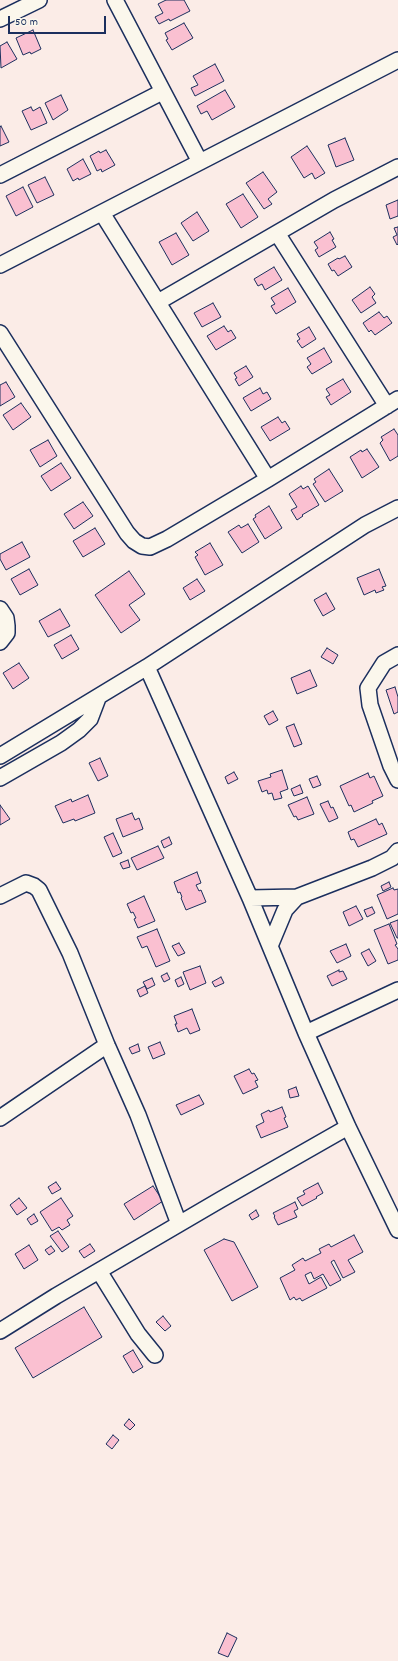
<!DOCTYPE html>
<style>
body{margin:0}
#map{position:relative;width:398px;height:1661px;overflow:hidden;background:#fbece7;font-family:Dekko,sans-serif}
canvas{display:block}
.scale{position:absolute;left:8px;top:16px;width:98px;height:18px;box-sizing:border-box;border:2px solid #1b2f5e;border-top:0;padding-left:5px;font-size:12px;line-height:14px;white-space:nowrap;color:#1b2f5e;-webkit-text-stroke:3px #fbf7ec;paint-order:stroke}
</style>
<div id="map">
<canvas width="398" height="1661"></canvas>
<div class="scale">50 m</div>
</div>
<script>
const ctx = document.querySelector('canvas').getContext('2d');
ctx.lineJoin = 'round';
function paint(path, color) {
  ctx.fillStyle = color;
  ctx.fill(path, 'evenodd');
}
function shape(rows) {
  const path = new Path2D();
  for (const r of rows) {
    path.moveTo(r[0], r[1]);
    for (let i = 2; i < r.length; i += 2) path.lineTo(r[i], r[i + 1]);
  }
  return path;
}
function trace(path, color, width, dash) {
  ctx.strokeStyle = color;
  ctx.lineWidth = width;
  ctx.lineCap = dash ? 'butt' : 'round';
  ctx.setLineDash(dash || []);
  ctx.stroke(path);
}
const building = shape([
 [166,0,184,0,190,11,170,21,169,19,159,24,155,17,163,13,158,4,166,0],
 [184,23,193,38,172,50,166,40,168,39,165,33,184,23],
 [33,30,41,49,31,54,30,52,23,55,16,38,33,30],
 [7,42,17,59,1,68,0,46,7,42],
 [215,64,224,81,195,96,191,88,198,85,193,76,215,64],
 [225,90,235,107,212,120,207,111,201,114,197,106,225,90],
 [61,95,68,110,53,120,45,103,61,95],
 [31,107,33,111,40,107,47,123,31,130,22,111,31,107],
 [1,126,9,142,0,146,0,127,1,126],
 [345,138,354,160,336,167,328,145,345,138],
 [307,146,325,173,315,179,312,173,304,178,291,157,307,146],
 [106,150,115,165,102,172,101,169,97,171,90,156,99,151,100,153,106,150],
 [83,159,91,174,79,180,78,178,73,181,67,169,83,159],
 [263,172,277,192,268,199,272,204,264,209,246,183,263,172],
 [45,177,54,195,37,203,28,185,45,177],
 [23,187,33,207,16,216,6,196,23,187],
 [243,194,258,217,241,228,226,204,243,194],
 [398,200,398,216,390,219,386,205,398,200],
 [197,212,209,231,193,241,181,223,197,212],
 [398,227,398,244,397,245,393,237,397,235,394,228,398,227],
 [330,232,334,239,332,240,336,247,319,257,315,250,318,248,314,242,330,232],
 [176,233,189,255,172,265,159,242,176,233],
 [345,256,352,267,338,276,334,270,332,271,328,264,338,258,339,259,345,256],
 [274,267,282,280,265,290,262,284,258,286,254,279,274,267],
 [370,287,375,294,372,297,376,303,361,313,352,300,370,287],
 [288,288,296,302,276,314,271,306,275,304,271,298,288,288],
 [213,303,221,317,202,327,194,313,213,303],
 [379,312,384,318,387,316,392,323,375,335,371,330,369,332,363,323,379,312],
 [224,326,228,332,231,330,236,338,216,350,207,336,224,326],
 [309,327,316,339,302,348,297,341,300,339,297,334,309,327],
 [324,348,332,362,312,374,307,367,311,364,307,358,324,348],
 [246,366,253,377,239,386,235,379,237,378,234,373,246,366],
 [343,379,351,392,331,405,326,397,330,395,326,389,343,379],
 [6,382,15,397,0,406,0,385,6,382],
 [260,388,263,394,267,392,271,399,251,411,243,398,260,388],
 [21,403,31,417,13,430,3,415,21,403],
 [278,417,282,423,285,421,290,429,270,441,261,427,278,417],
 [394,429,398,435,398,456,390,461,380,443,383,440,381,437,394,429],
 [48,440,57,456,40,467,30,450,48,440],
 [367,449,379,467,362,478,350,457,361,450,362,452,367,449],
 [61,463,71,478,51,491,41,476,61,463],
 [329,469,343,491,325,502,313,484,316,482,314,479,329,469],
 [301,486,303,489,308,486,319,505,302,515,303,516,297,520,291,510,297,507,289,494,301,486],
 [83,502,93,516,74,529,64,514,83,502],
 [269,506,282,528,265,539,253,519,256,517,255,515,269,506],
 [248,524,259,542,242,553,228,532,239,525,241,528,248,524],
 [95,528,105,544,83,557,73,541,95,528],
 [22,542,30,557,6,570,0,559,0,554,22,542],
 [210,543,223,565,205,575,195,557,198,555,195,552,210,543],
 [29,569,38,585,20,595,11,579,29,569],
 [379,569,386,586,382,587,384,590,376,593,375,590,364,595,357,578,379,569],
 [129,571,145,594,129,605,140,620,121,633,95,595,129,571],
 [197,579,205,591,190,600,183,588,197,579],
 [326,593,335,609,323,616,314,600,326,593],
 [60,609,70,626,48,637,39,621,60,609],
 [71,635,79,649,62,659,54,645,71,635],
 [327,648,338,655,333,664,321,657,327,648],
 [19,663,29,678,13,689,3,673,19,663],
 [310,670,317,686,297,694,291,678,310,670],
 [395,687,398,697,398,712,394,714,386,690,395,687],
 [273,711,278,720,269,725,264,716,273,711],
 [294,724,302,744,294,747,286,727,294,724],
 [100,758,108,776,98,781,89,763,100,758],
 [282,770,288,789,280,792,282,798,274,800,272,793,268,794,267,790,262,792,258,781,271,777,270,774,282,770],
 [234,772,238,779,228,784,225,777,234,772],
 [368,773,370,778,374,776,383,796,372,801,373,803,354,812,351,805,349,806,340,786,368,773],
 [317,776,321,785,313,788,309,779,317,776],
 [300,785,303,793,294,796,291,789,300,785],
 [88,795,95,813,75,821,74,819,63,823,55,806,71,799,72,802,88,795],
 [307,797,314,814,298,820,296,816,294,817,288,805,307,797],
 [328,801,331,808,333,807,338,818,329,822,320,804,328,801],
 [0,805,10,819,0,825,0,805],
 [132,813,135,820,139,818,143,829,123,837,116,819,132,813],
 [376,819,379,825,382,823,387,834,358,847,354,839,351,840,348,832,376,819],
 [113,833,122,853,113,857,104,837,113,833],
 [169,837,172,844,164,848,161,841,169,837],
 [158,846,164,858,137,870,131,858,158,846],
 [128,860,130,867,123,869,120,863,128,860],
 [197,872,201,883,196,885,199,891,201,890,206,902,186,910,181,898,182,897,180,892,178,893,174,882,197,872],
 [389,882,391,887,383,891,381,886,389,882],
 [393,888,394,890,398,889,398,914,387,919,377,895,393,888],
 [144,896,155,921,138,928,134,919,136,918,133,912,131,913,127,904,144,896],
 [356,906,363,919,349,926,343,912,356,906],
 [372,907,375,913,367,917,364,910,372,907],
 [398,920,398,938,397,938,390,923,398,920],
 [389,924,397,944,395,945,398,949,398,960,388,964,374,930,389,924],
 [157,929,170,961,156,967,147,946,142,948,137,937,157,929],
 [179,943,185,953,178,956,172,946,179,943],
 [346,944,351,956,337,963,330,951,346,944],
 [369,949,376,961,368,966,361,953,369,949],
 [200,966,206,983,190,990,183,972,200,966],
 [339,970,339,972,343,971,347,979,332,986,327,976,339,970],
 [167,973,170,979,164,982,161,976,167,973],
 [181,977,184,984,178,987,175,980,181,977],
 [221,977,224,983,215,987,212,982,221,977],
 [152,978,155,985,147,989,143,982,152,978],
 [145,986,148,993,140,997,137,990,145,986],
 [192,1009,200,1030,190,1034,187,1028,178,1032,175,1024,177,1024,174,1016,192,1009],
 [160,1042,165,1054,153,1059,148,1047,160,1042],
 [138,1044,140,1051,132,1054,129,1048,138,1044],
 [249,1069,252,1074,254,1073,258,1080,255,1081,258,1087,243,1094,234,1076,249,1069],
 [296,1087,299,1096,290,1098,288,1090,296,1087],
 [199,1095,204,1104,181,1115,176,1105,199,1095],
 [282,1107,286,1117,284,1118,288,1127,261,1138,256,1126,264,1122,261,1114,269,1110,270,1112,282,1107],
 [56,1182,61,1189,52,1194,48,1187,56,1182],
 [318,1183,323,1193,316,1197,317,1198,302,1206,297,1198,305,1194,303,1191,318,1183],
 [153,1186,163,1201,134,1220,124,1204,153,1186],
 [19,1198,27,1208,17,1215,10,1205,19,1198],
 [61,1198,73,1216,67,1220,70,1225,62,1230,59,1227,52,1231,40,1212,61,1198],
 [295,1202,298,1209,294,1211,297,1217,278,1225,274,1217,275,1216,273,1213,295,1202],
 [256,1210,259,1216,252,1220,249,1215,256,1210],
 [34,1214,38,1221,31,1225,27,1219,34,1214],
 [58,1231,69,1247,62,1252,50,1236,58,1231],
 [354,1235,363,1252,348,1260,355,1272,343,1278,334,1260,331,1262,341,1280,330,1286,323,1274,314,1279,311,1272,305,1275,309,1284,321,1277,327,1288,302,1301,300,1298,296,1300,294,1297,290,1300,280,1278,295,1270,292,1265,303,1258,305,1261,321,1253,319,1249,329,1244,331,1247,354,1235],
 [224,1239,234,1242,258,1287,232,1301,204,1250,224,1239],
 [90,1244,95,1251,84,1258,79,1251,90,1244],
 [29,1245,38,1260,24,1269,15,1254,29,1245],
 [51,1246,55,1251,49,1255,45,1250,51,1246],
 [84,1307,102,1337,33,1378,15,1348,84,1307],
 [163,1316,171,1326,165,1331,156,1322,163,1316],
 [133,1350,143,1367,133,1373,123,1356,133,1350],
 [129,1419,135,1425,130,1430,124,1425,129,1419],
 [113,1435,119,1440,112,1449,106,1444,113,1435],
 [227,1633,237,1638,228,1657,218,1653,227,1633]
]);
const street = shape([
 [115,0,200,162],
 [0,19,39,0],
 [0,175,162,92],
 [102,213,268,479],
 [277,233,387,406],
 [0,265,398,60],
 [158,302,334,200,398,167],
 [0,333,127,533,134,541,142,546,150,547,167,539,268,479,398,399],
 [0,609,6,618,7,626,7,633,0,642],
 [398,655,384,663,368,688,370,705,391,766,398,780],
 [147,667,250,898,306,1033,348,1127,398,1230],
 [0,756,147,667,365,525,398,508],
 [0,778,61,743,79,730,90,719,98,698],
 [0,896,26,883,34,886,39,890,70,953,107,1045,138,1115,179,1224],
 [250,898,297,897,372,868,392,858,398,851],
 [270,946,285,910,297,897],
 [306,1033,398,990],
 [0,1118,107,1045],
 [99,1271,138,1334,155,1355],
 [0,1331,56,1296,220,1200,348,1127]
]);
paint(building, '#fac0d1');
trace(building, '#1b2f5e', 1);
trace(street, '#1b2f5e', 18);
trace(street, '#fbf7ec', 15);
</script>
